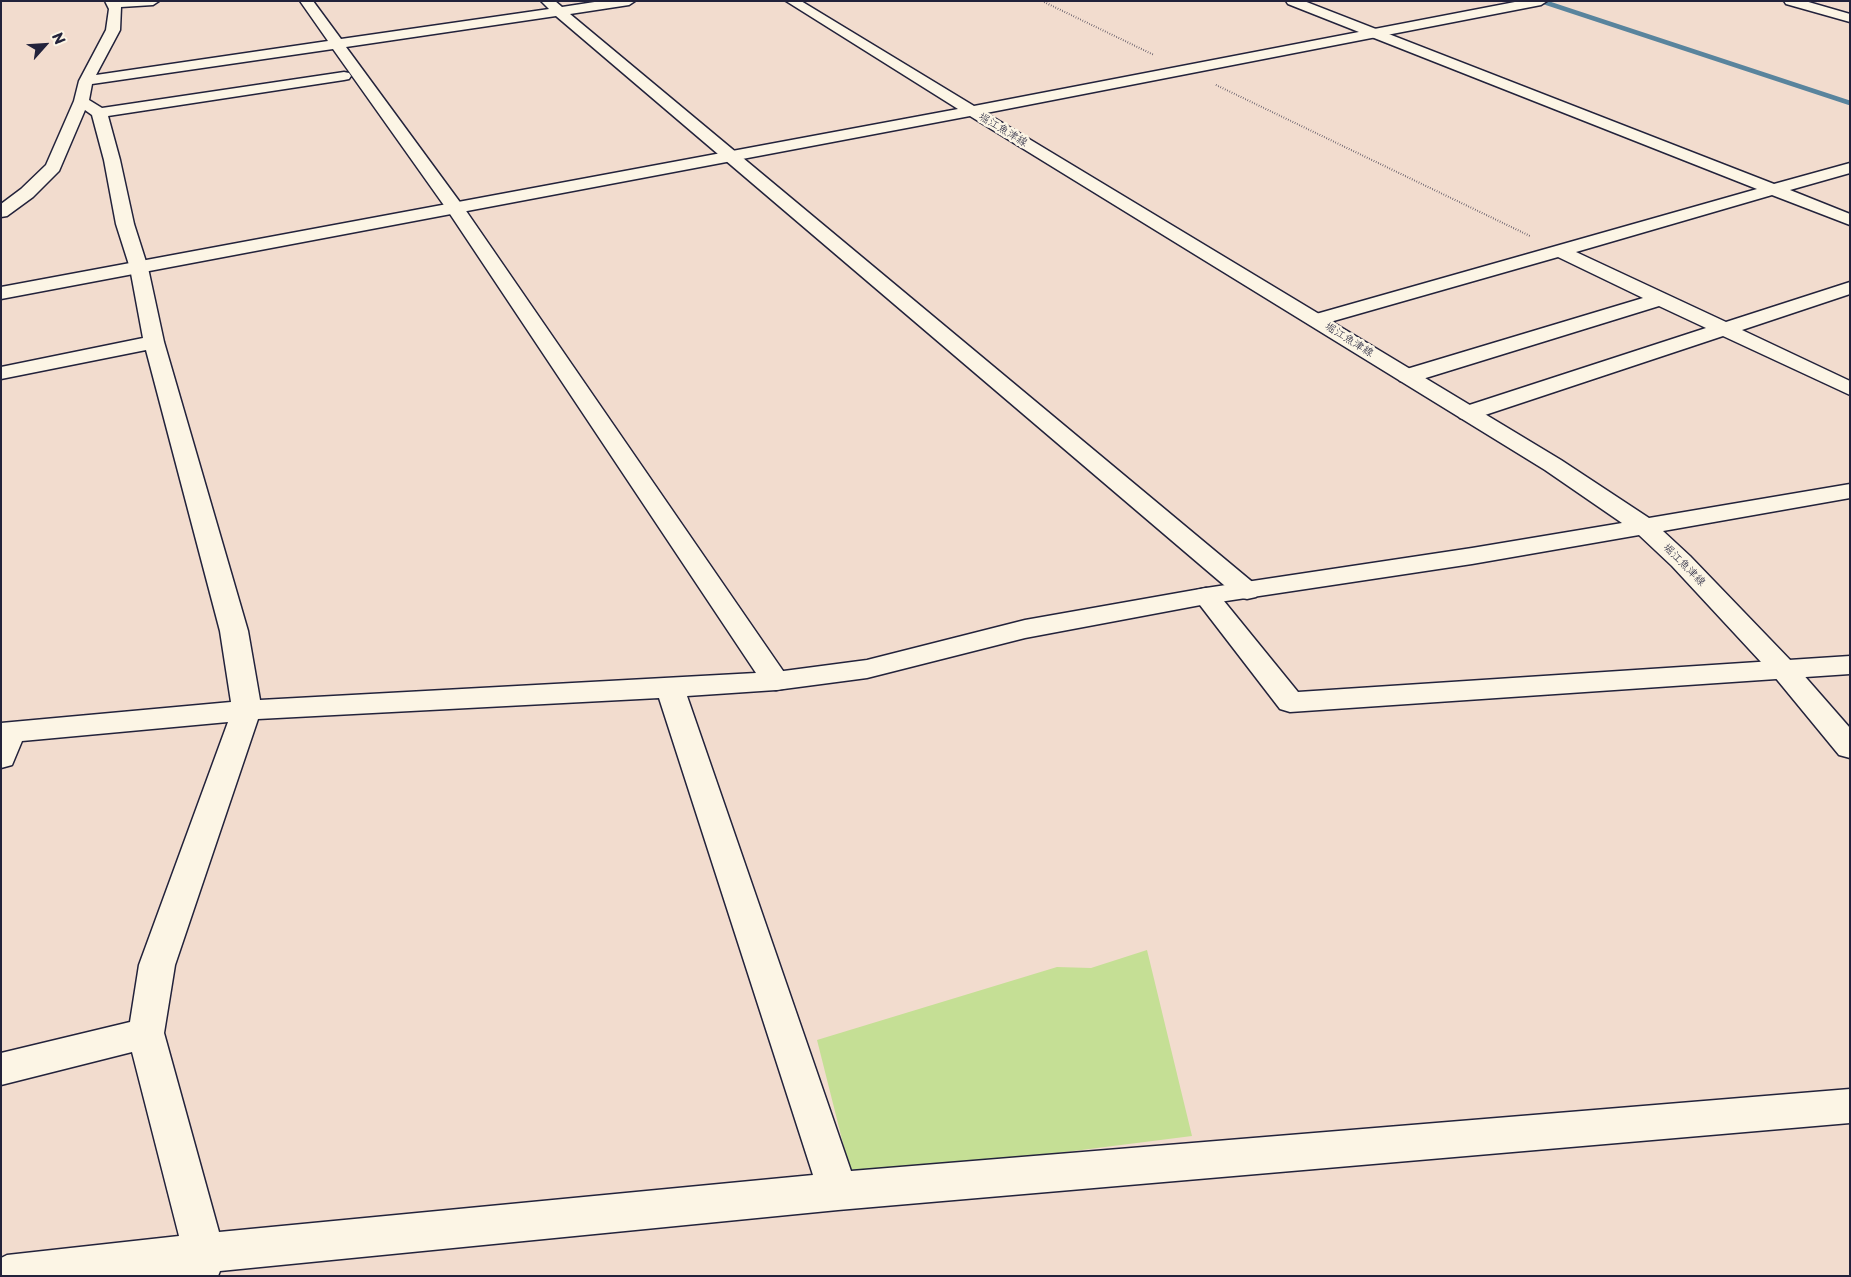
<!DOCTYPE html>
<meta charset="utf-8">
<style>
body{margin:0}
#map{position:relative;width:1851px;height:1277px;overflow:hidden;background:#f2dcce;font-family:"Playpen Sans",sans-serif}
canvas{display:block}
.frame{position:absolute;inset:0;border:2px solid #22223b;pointer-events:none}
.north{position:absolute;left:20px;top:20px;width:50px;height:50px;-webkit-text-stroke:4px #fcf5e5;paint-order:stroke;rotate:64deg;font-size:14px;font-weight:700;line-height:20px;text-align:center;color:#22223b}
.north::after{content:'';display:block;margin:auto;width:18px;height:22px;background:#22223b;clip-path:polygon(50% 0,100% 100%,50% 72%,0 100%)}
</style>
<div id="map">
<canvas width="1851" height="1277"></canvas>
<div class="frame"></div>
<div class="north">N</div>
</div>
<script>
const ctx = document.querySelector('canvas').getContext('2d');
ctx.lineJoin = 'round';
function paint(path, color) {
  ctx.fillStyle = color;
  ctx.fill(path, 'evenodd');
}
function shape(rows) {
  const path = new Path2D();
  for (const r of rows) {
    path.moveTo(r[0], r[1]);
    for (let i = 2; i < r.length; i += 2) path.lineTo(r[i], r[i + 1]);
  }
  return path;
}
function trace(path, color, width, dash) {
  ctx.strokeStyle = color;
  ctx.lineWidth = width;
  ctx.lineCap = dash ? 'butt' : 'round';
  ctx.setLineDash(dash || []);
  ctx.stroke(path);
}
function write(font, color, halo, rows, align = 'center') {
  ctx.font = font + ' "Playpen Sans","Klee One",sans-serif';
  ctx.lineWidth = 5;
  ctx.setLineDash([]);
  ctx.textBaseline = 'middle';
  ctx.strokeStyle = halo;
  ctx.fillStyle = color;
  for (const [text, x, y, turn = 0] of rows) {
    ctx.save();
    ctx.translate(x, y);
    ctx.rotate((+turn || 0) * Math.PI / 180);
    ctx.textAlign = isNaN(turn) ? turn : align;
    if (halo) ctx.strokeText(text, 0, 0);
    ctx.fillText(text, 0, 0);
    ctx.restore();
  }
}
const green = shape([
 [1147,950,1192,1136,852,1179,817,1040,1057,967,1091,968]
]);
const stream = shape([
 [1541,1,1850,103]
]);
const path = shape([
 [1042,1,1154,55],
 [1216,85,1530,236]
]);
const street = shape([
 [105,1,159,1,153,5,121,7,120,30,96,75,328,41,300,1,313,1,341,39,549,9,541,1,555,1,562,7,601,1,635,1,629,5,570,14,1256,585,1260,591,1256,597,1247,599,1238,597,556,16,346,47,462,205,790,681,786,688,776,690,687,696,851,1171,1850,1089,1850,1123,838,1210,220,1271,218,1276,1,1276,1,1258,7,1255,179,1236,132,1052,1,1085,1,1053,130,1022,139,965,228,722,22,741,12,765,1,768,1,723,231,702,220,631,146,350,1,379,1,367,143,338,130,268,116,224,104,160,92,115,85,110,59,171,33,197,7,216,1,217,1,204,21,189,46,165,74,101,79,81,106,30,109,9,105,1],
 [333,49,448,211,756,673,260,700,248,631,164,342,148,268,134,224,120,160,108,116,344,80,349,79,351,76,349,73,344,72,102,108,89,100,92,84,333,49],
 [659,698,813,1175,219,1232,164,1033,175,965,258,719,659,698],
 [1286,1,1304,1,1774,184,1850,163,1850,173,1790,190,1850,214,1850,225,1772,195,1576,252,1726,322,1850,282,1850,294,1742,330,1850,381,1850,395,1723,336,1476,418,1468,420,1460,418,1457,413,1460,408,1706,328,1659,306,1416,381,1408,382,1400,381,1397,376,1400,371,1643,298,1558,257,1323,324,1316,326,1309,324,1306,320,1309,316,1757,189,1288,4,1286,1],
 [1784,1,1805,1,1850,14,1850,22,1786,4,1784,1],
 [1206,588,1215,590,1298,692,1850,656,1850,674,1290,712,1280,709,1193,596,1197,590,1206,588]
]);
const secondary = shape([
 [786,1,801,1,974,106,1520,1,1547,1,1541,5,986,113,1561,460,1649,518,1850,484,1850,498,1663,531,1690,556,1794,664,1850,728,1850,758,1839,755,1774,676,1672,566,1639,535,1472,564,1206,604,1025,638,867,678,776,690,766,688,762,681,766,674,776,672,867,660,1025,620,1206,588,1472,548,1622,523,1545,470,970,116,1,299,1,287,958,109,786,1]
]);
const farStreetnames = [
 ["堀江魚津線",1003,130,31],
 ["堀江魚津線",1349,340,32],
 ["堀江魚津線",1684,565,45]
];
paint(green, '#c5df95');
trace(stream, '#59849d', 4.5);
trace(street, '#22223b', 3);
trace(secondary, '#22223b', 3);
trace(path, '#22223b', 2, [0.5, 2]);
paint(street, '#fcf5e5');
paint(secondary, '#fcf5e5');
write('11px', '#22223b', '#fcf5e5', farStreetnames);
</script>
